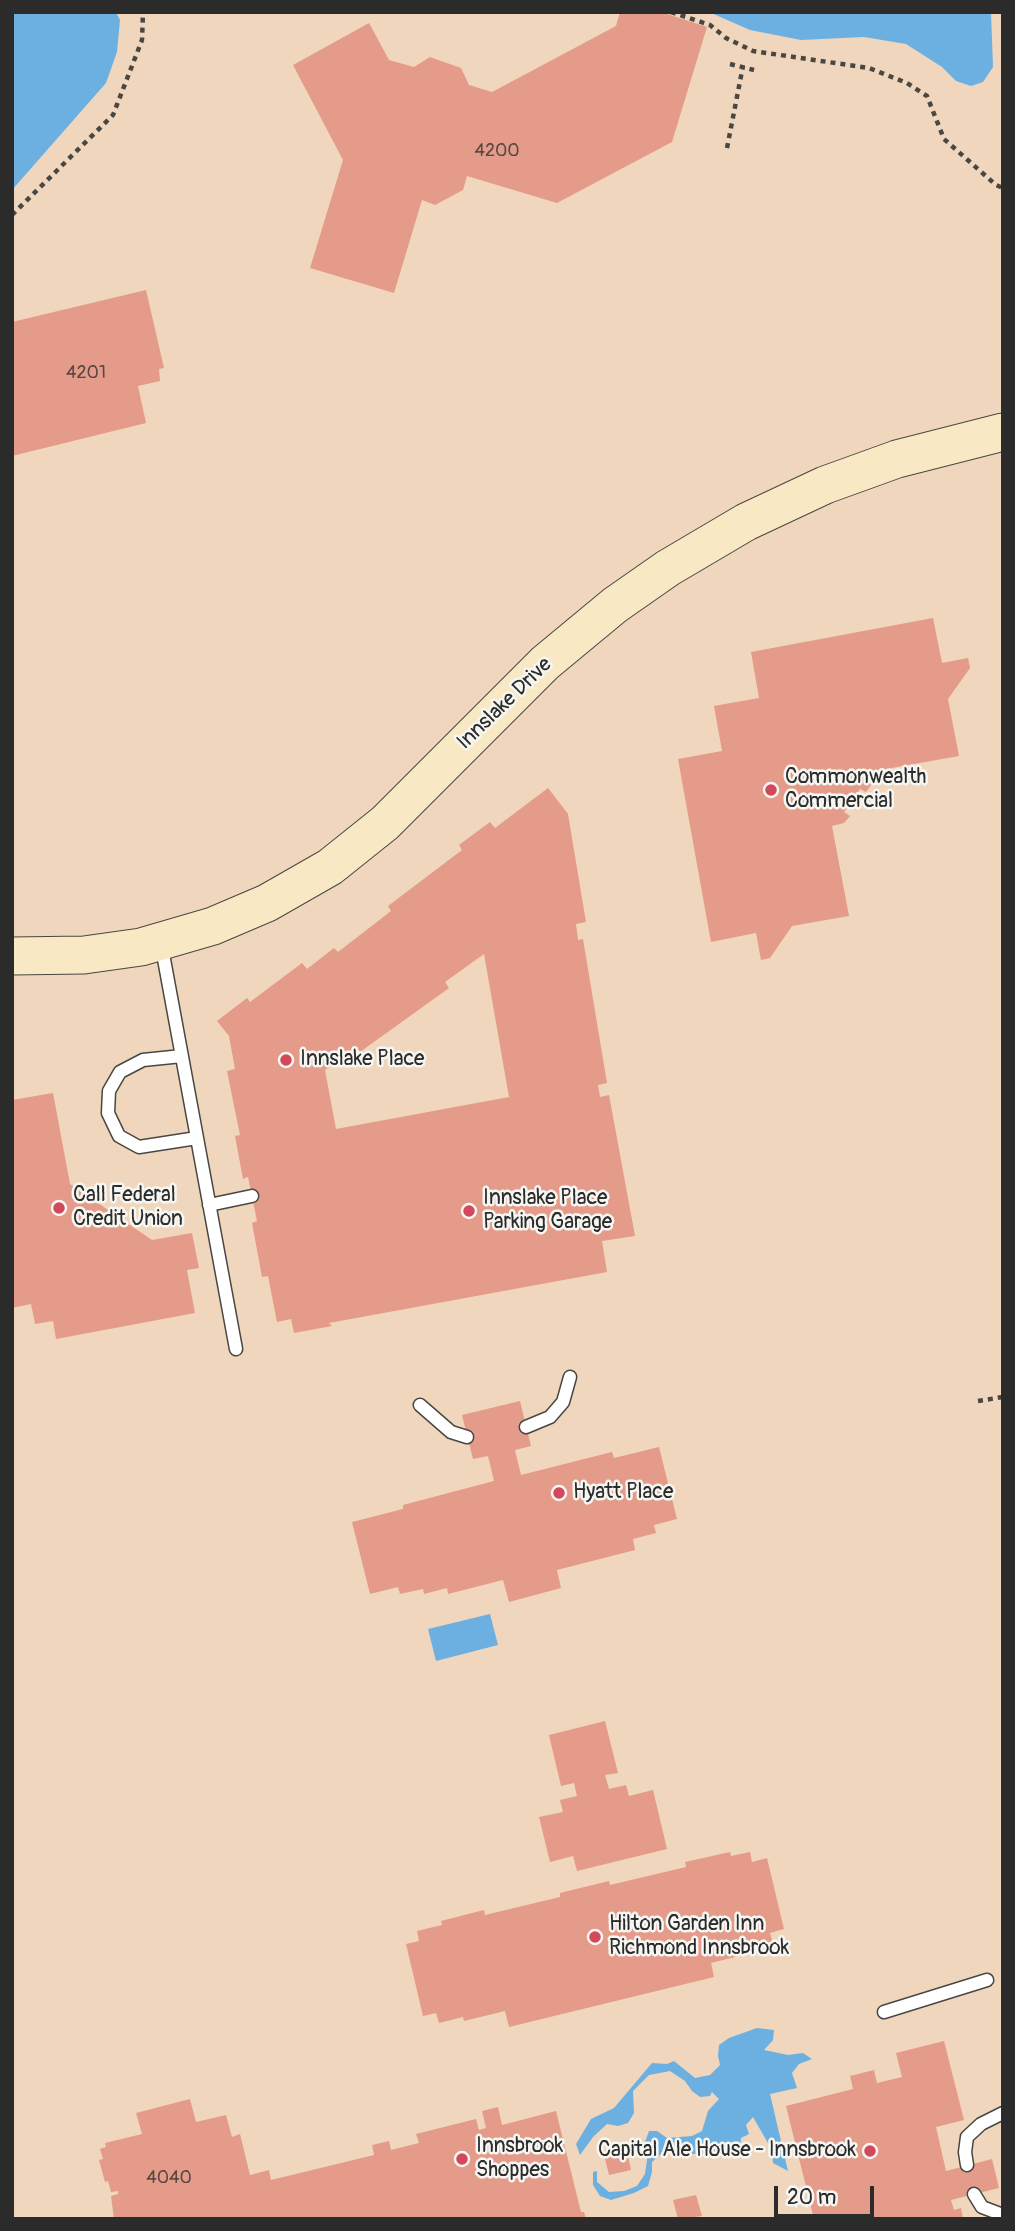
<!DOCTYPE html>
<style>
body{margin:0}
#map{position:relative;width:1015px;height:2231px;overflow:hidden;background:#ede8ce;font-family:Pangolin,sans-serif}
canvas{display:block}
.frame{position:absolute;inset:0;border:14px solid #2b2b2b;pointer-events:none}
.scale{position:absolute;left:774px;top:2186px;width:100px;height:32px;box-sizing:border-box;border:4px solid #2b2b2b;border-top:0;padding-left:9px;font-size:21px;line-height:24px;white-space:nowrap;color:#2b2b2b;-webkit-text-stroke:5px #f6f6f2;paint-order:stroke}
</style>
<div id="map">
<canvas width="1015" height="2231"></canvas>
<div class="frame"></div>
<div class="scale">20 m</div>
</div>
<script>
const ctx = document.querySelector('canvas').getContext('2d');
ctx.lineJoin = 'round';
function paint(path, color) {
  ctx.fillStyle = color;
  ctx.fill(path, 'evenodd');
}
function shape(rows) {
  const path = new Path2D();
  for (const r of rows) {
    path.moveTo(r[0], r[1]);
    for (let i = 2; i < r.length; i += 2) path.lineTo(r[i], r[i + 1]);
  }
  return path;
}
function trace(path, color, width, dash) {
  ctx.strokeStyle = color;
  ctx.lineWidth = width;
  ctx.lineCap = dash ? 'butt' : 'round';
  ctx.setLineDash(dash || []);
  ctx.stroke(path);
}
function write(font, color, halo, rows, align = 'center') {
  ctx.font = font + ' Pangolin,sans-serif';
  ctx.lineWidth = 5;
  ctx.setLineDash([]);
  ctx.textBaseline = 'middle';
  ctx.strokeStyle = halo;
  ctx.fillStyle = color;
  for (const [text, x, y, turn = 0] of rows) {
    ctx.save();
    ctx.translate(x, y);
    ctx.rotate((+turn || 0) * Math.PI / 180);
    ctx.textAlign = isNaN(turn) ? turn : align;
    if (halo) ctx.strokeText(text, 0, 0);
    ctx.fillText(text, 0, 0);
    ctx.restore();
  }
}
const built = shape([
 [12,12,1003,12,1003,2219,12,2219]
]);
const water = shape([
 [12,12,116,12,120,20,117,52,106,83,12,190],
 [709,12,991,12,993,67,983,82,971,86,956,81,942,67,906,44,864,37,801,40,750,30],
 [490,1614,498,1645,436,1661,428,1629],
 [757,2028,774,2030,773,2040,764,2050,788,2055,803,2053,812,2059,799,2064,792,2073,797,2088,770,2094,788,2171,773,2163,772,2150,753,2117,746,2125,749,2134,741,2138,740,2149,724,2153,691,2154,671,2151,661,2154,652,2162,652,2172,648,2186,634,2193,611,2200,600,2196,593,2185,593,2172,597,2171,597,2182,609,2192,624,2191,637,2186,645,2174,647,2160,645,2142,649,2131,657,2131,667,2138,692,2136,702,2131,708,2111,719,2099,712,2092,710,2096,700,2097,692,2091,685,2081,670,2071,649,2075,633,2091,634,2113,628,2123,618,2126,607,2124,593,2137,580,2155,576,2144,591,2119,614,2108,652,2063,667,2064,674,2061,695,2078,710,2075,720,2065,718,2056,719,2045,729,2038]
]);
const building = shape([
 [620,12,661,12,707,27,672,142,557,203,467,176,463,190,435,205,422,200,394,293,310,268,343,160,293,65,369,23,389,60,414,67,430,57,461,68,469,85,492,92,616,26],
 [146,290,164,368,159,369,160,381,138,386,146,423,12,456,12,322],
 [933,618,942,663,968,658,970,668,948,699,959,756,869,772,871,785,866,792,860,789,844,812,850,816,844,823,832,826,849,916,792,926,770,958,761,960,756,933,711,942,678,759,722,751,714,706,759,698,751,652],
 [548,788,568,814,586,922,576,924,578,940,583,939,607,1083,598,1085,600,1097,609,1095,635,1236,602,1241,607,1272,329,1323,332,1326,294,1333,291,1319,277,1322,268,1276,262,1277,252,1223,257,1221,248,1177,243,1179,235,1136,240,1135,227,1071,235,1069,229,1036,217,1021,247,998,250,1002,302,963,307,969,334,948,338,952,391,911,388,906,462,850,459,845,490,822,495,828],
 [484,954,509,1097,336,1129,325,1070,357,1047,360,1052,449,988,445,982],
 [53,1093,70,1184,152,1240,192,1233,199,1268,187,1270,195,1313,56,1339,53,1321,35,1324,31,1304,12,1308,12,1100],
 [520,1401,531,1446,515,1450,521,1475,612,1452,614,1458,659,1447,677,1519,654,1525,656,1533,633,1539,635,1550,557,1570,561,1588,509,1602,503,1580,448,1594,447,1588,424,1594,423,1589,400,1594,398,1587,370,1594,352,1522,403,1509,403,1505,494,1481,488,1456,473,1459,462,1415],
 [605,1721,618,1773,605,1775,609,1789,626,1785,629,1796,653,1790,667,1849,577,1871,573,1856,550,1862,539,1817,563,1812,560,1800,577,1796,574,1783,561,1786,549,1735],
 [730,1852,731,1856,750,1852,752,1862,767,1858,784,1929,770,1933,773,1944,754,1949,755,1952,711,1963,714,1977,509,2027,505,2011,464,2021,463,2017,439,2023,436,2013,423,2016,406,1944,419,1941,417,1931,442,1925,441,1921,484,1910,485,1915,560,1897,560,1893,609,1881,610,1885,686,1867,685,1862],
 [944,2041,964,2120,936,2127,946,2171,992,2159,999,2188,951,2200,954,2210,961,2208,963,2219,814,2219,786,2106,853,2089,850,2076,874,2070,877,2083,902,2077,896,2053],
 [190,2099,196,2122,226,2115,232,2137,240,2134,250,2175,269,2170,271,2180,374,2155,372,2145,389,2141,391,2150,419,2143,416,2134,476,2119,479,2130,486,2128,482,2111,498,2107,502,2125,556,2111,581,2212,584,2212,586,2219,114,2219,111,2196,118,2194,118,2191,111,2192,108,2181,105,2182,99,2160,103,2159,100,2149,106,2147,105,2143,142,2134,136,2113],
 [626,2146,631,2170,609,2175,603,2151],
 [696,2195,702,2216,678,2219,673,2200]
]);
const path = shape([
 [671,12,710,25,726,38,753,51,869,68,907,83,927,96,944,139,996,185,1003,188],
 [730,64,754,70],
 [727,148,743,66],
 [12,215,113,115,142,40,143,12],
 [978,1401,1003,1397]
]);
const lane = shape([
 [161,943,236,1349],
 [182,1056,143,1060,120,1072,109,1091,108,1113,119,1136,139,1147,197,1138],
 [209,1205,252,1196],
 [420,1405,451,1432,467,1437],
 [526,1427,550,1417,563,1402,570,1377],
 [884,2012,987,1980],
 [967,2165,965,2152,967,2137,981,2124,1003,2113],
 [974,2194,982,2207,1003,2215]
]);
const secondary = shape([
 [12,956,84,955,141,947,213,926,267,903,330,867,385,823,545,663,615,605,668,568,746,522,825,485,897,459,1003,432]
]);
const markers = [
 [771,790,7,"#d1495b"],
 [286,1060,7,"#d1495b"],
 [59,1208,7,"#d1495b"],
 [469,1211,7,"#d1495b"],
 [559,1493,7,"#d1495b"],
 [595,1937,7,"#d1495b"],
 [870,2151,7,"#d1495b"],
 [462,2159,7,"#d1495b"]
];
const numberNames = [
 ["4200",497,151],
 ["4201",86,373],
 ["4040",169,2178]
];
const streetNames = [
 ["Innslake Drive",505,704,-44]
];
const poiNames = [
 ["Commonwealth",785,778],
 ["Commercial",785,802],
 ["Innslake Place",300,1060],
 ["Call Federal",73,1196],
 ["Credit Union",73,1220],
 ["Innslake Place",483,1199],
 ["Parking Garage",483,1223],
 ["Hyatt Place",573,1493],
 ["Hilton Garden Inn",609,1925],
 ["Richmond Innsbrook",609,1949],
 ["Innsbrook",476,2147],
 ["Shoppes",476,2171],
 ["Capital Ale House - Innsbrook",856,2151,"right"]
];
paint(built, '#f0d6bc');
paint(water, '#6cb0e2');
paint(building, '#e49b8a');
trace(lane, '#484743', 15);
trace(secondary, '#484743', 39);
trace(path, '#484743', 4.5, [5, 5]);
trace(lane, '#fff', 12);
trace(secondary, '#f8e8c3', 37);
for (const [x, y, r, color] of markers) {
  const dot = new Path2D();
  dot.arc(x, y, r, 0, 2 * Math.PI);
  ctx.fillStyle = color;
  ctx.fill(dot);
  trace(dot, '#f6f6f2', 2.5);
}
write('18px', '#594743', null, numberNames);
write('21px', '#2b2b2b', '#f6f6f2', streetNames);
write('21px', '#2b2b2b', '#f6f6f2', poiNames, 'left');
</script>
